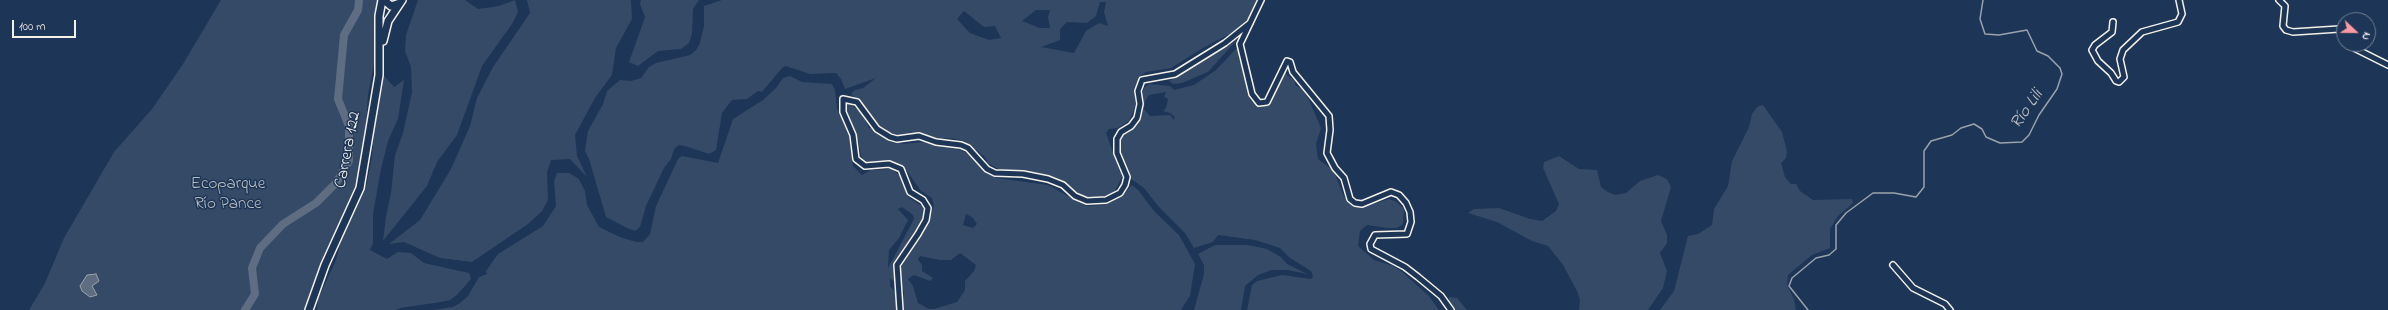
<!DOCTYPE html>
<meta charset="utf-8">
<style>
body{margin:0}
#map{position:relative;width:2388px;height:310px;overflow:hidden;background:#1d3557;font-family:"Indie Flower",sans-serif}
canvas{display:block}
.north{position:absolute;left:2336px;top:12px;width:40px;height:40px;box-sizing:border-box;background:#1d3557;border:1px solid #738091;border-radius:50%;rotate:112deg;font-size:11px;font-weight:700;line-height:16px;text-align:center;color:#f4f1e8}
.north::after{content:'';display:block;margin:auto;width:14px;height:18px;background:#ff9aa2;clip-path:polygon(50% 0,100% 100%,50% 72%,0 100%)}
.scale{position:absolute;left:12px;top:20px;width:64px;height:18px;box-sizing:border-box;border:2px solid #f4f1e8;border-top:0;padding-left:5px;font-size:12px;line-height:14px;white-space:nowrap;color:#f4f1e8;-webkit-text-stroke:3px #1d3557;paint-order:stroke}
</style>
<div id="map">
<canvas width="2388" height="310"></canvas>
<div class="north">N</div>
<div class="scale">100 m</div>
</div>
<script>
const ctx = document.querySelector('canvas').getContext('2d');
ctx.lineJoin = 'round';
function paint(path, color) {
  ctx.fillStyle = color;
  ctx.fill(path, 'evenodd');
}
function shape(rows) {
  const path = new Path2D();
  for (const r of rows) {
    path.moveTo(r[0], r[1]);
    for (let i = 2; i < r.length; i += 2) path.lineTo(r[i], r[i + 1]);
  }
  return path;
}
function trace(path, color, width, dash) {
  ctx.strokeStyle = color;
  ctx.lineWidth = width;
  ctx.lineCap = dash ? 'butt' : 'round';
  ctx.setLineDash(dash || []);
  ctx.stroke(path);
}
function write(font, color, halo, rows, align = 'center') {
  ctx.font = font + ' "Indie Flower",sans-serif';
  ctx.lineWidth = 3;
  ctx.setLineDash([]);
  ctx.textBaseline = 'middle';
  ctx.strokeStyle = halo;
  ctx.fillStyle = color;
  for (const [text, x, y, turn = 0] of rows) {
    ctx.save();
    ctx.translate(x, y);
    ctx.rotate((+turn || 0) * Math.PI / 180);
    ctx.textAlign = isNaN(turn) ? turn : align;
    if (halo) ctx.strokeText(text, 0, 0);
    ctx.fillText(text, 0, 0);
    ctx.restore();
  }
}
const green = shape([
 [221,0,380,0,376,54,368,95,364,155,357,187,322,264,306,310,29,310,45,283,64,238,114,152,152,109,183,64],
 [418,0,465,0,478,9,499,6,515,0,518,12,512,24,482,66,457,135,437,162,427,186,383,241,386,216,391,193,395,155,403,133,412,92,411,67,405,51,406,35],
 [527,0,631,0,632,19,616,48,612,75,595,98,575,135,577,156,587,177,570,159,551,160,547,172,548,200,542,211,528,224,472,262,440,258,404,242,389,244,420,220,451,169,470,126,477,98,493,67,530,13],
 [641,0,699,0,693,9,692,34,689,43,681,49,658,51,638,66,629,62,645,17,640,4],
 [722,0,1257,0,1250,17,1235,31,1203,48,1171,68,1146,72,1140,76,1136,85,1135,107,1129,121,1118,128,1109,129,1106,133,1122,177,1114,193,1108,196,1084,197,1078,195,1065,182,1051,177,1000,170,988,163,985,157,964,141,950,138,938,139,917,134,898,137,890,135,877,124,868,110,851,94,855,90,863,88,876,78,845,89,841,79,836,73,810,74,786,66,782,68,762,92,758,91,747,99,732,100,722,113,716,150,709,154,685,146,679,145,674,149,671,159,664,168,646,206,640,227,635,231,627,228,606,217,589,159,585,151,588,131,603,104,607,91,620,80,631,81,641,78,649,67,656,63,690,55,696,50,700,43,704,26,704,6],
 [1100,2,1106,2,1104,12,1108,26,1099,23,1086,31,1074,53,1041,47,1060,40,1060,29,1067,22,1087,23,1096,16],
 [1036,10,1050,10,1048,17,1050,28,1040,28,1022,21],
 [964,11,984,27,995,26,1001,38,989,40,970,33,957,19],
 [1242,34,1208,72,1182,83,1173,84,1169,81,1201,59,1227,47],
 [1237,48,1240,51,1238,58,1244,69,1247,93,1251,101,1264,105,1267,103,1283,67,1287,75,1295,81,1295,85,1302,89,1309,100,1321,128,1316,144,1318,159,1334,171,1344,197,1356,206,1367,206,1389,199,1397,202,1404,209,1403,224,1397,228,1388,228,1367,225,1360,231,1358,246,1374,260,1393,266,1401,271,1429,296,1439,310,1247,310,1252,285,1257,281,1282,275,1311,279,1313,276,1311,271,1290,258,1280,248,1255,240,1218,235,1213,242,1194,248,1185,233,1158,206,1144,188,1127,176,1119,150,1121,137,1134,125,1144,88,1149,84,1170,86,1174,90,1194,85,1216,70],
 [1166,92,1164,97,1168,99,1166,108,1163,111,1170,113,1175,117,1174,120,1170,115,1150,116,1144,109,1145,101,1149,95],
 [379,70,394,87,404,80,398,119,388,141,381,169,373,214,373,243,370,250,387,259,398,252,411,253,424,263,469,273,471,279,457,295,450,300,441,302,400,308,396,310,317,310,318,299,336,260,341,241,367,183,372,156],
 [790,76,802,82,832,84,835,90,837,109,849,131,853,166,862,175,871,170,891,169,899,175,908,197,923,207,924,214,923,223,895,269,894,281,890,279,890,286,895,292,897,301,896,310,433,310,453,307,460,303,468,296,479,277,487,274,486,271,498,254,543,226,556,206,554,181,557,173,569,173,579,179,585,191,587,205,599,227,620,237,636,242,643,242,650,234,656,206,678,159,682,156,718,163,733,119,763,100,776,88,783,78],
 [902,207,913,215,914,219,888,268,889,250,899,238,908,220,898,209],
 [846,101,861,112,869,128,873,128,887,139,903,144,923,142,956,148,969,154,996,178,1048,185,1086,206,1105,205,1123,195,1132,185,1138,190,1154,211,1179,235,1195,264,1190,296,1186,302,1181,310,902,310,904,292,901,282,901,269,903,261,924,231,934,206,932,198,921,191,906,170,891,162,863,164,857,136,843,107],
 [966,214,972,217,977,224,973,228,963,225],
 [960,253,976,265,974,271,965,281,965,290,957,302,934,309,929,309,918,303,913,286,908,279,914,275,930,281,933,278,922,271,922,265,918,259,920,256,940,260,951,260],
 [1763,105,1782,132,1787,151,1786,158,1781,163,1785,177,1791,184,1796,184,1800,191,1813,200,1852,199,1853,203,1838,216,1830,229,1830,248,1812,255,1788,275,1787,285,1794,299,1796,310,1660,310,1674,291,1688,236,1698,234,1712,225,1714,209,1728,186,1732,161,1749,127,1752,114,1757,107],
 [1559,156,1579,169,1597,170,1601,187,1608,192,1615,195,1626,193,1640,181,1658,175,1667,179,1671,187,1661,221,1667,235,1667,243,1660,253,1667,271,1663,288,1648,310,1579,310,1580,300,1577,291,1563,265,1548,246,1532,241,1497,222,1468,213,1474,209,1499,208,1530,219,1542,221,1556,211,1559,204,1543,168,1544,162],
 [1215,245,1248,245,1267,249,1281,257,1287,264,1307,274,1288,270,1272,270,1258,275,1245,286,1241,310,1194,310,1204,274,1204,265,1198,254],
 [1449,297,1457,298,1467,310,1455,310,1449,302]
]);
const water = shape([
 [96,274,99,281,92,286,97,295,90,297,82,291,80,286,87,275,96,274]
]);
const stream = shape([
 [1808,310,1789,286,1792,278,1816,258,1829,255,1836,249,1836,225,1846,213,1873,193,1894,193,1916,197,1924,187,1924,151,1931,141,1952,135,1961,128,1974,124,1982,129,1986,137,2000,143,2022,142,2029,135,2039,115,2057,89,2062,74,2060,68,2048,56,2037,51,2027,30,1999,35,1985,34,1980,19,1983,0]
]);
const river = shape([
 [245,310,255,294,252,268,260,248,283,224,316,203,336,183,349,161,349,126,338,99,344,35,358,10,359,0]
]);
const street = shape([
 [1261,0,1240,44,1252,94,1259,103,1267,102,1287,61,1290,62,1293,72,1329,116,1330,130,1327,153,1335,168,1344,178,1350,199,1355,203,1362,204,1391,192,1399,195,1406,203,1410,212,1411,222,1407,234,1375,235,1370,244,1371,249,1405,267,1418,277,1441,296,1451,310],
 [2279,0,2285,6,2283,26,2286,30,2293,32,2339,29,2344,34],
 [2113,22,2112,32,2095,45,2092,50,2098,61,2111,73,2116,81,2119,82,2124,77,2120,59,2123,50,2142,32,2178,22,2182,14,2179,0],
 [2350,44,2356,49,2388,65],
 [1893,265,1913,288,1945,304,1950,310],
 [900,310,897,265,918,234,926,220,928,208,923,200,910,192,901,169,889,164,865,166,856,159,853,135,843,112,843,99,857,102,877,129,890,137,897,139,919,136,936,142,961,145,968,148,987,169,995,173,1023,174,1048,179,1063,185,1075,196,1087,201,1106,200,1120,193,1125,185,1127,177,1117,153,1117,139,1121,132,1131,126,1137,118,1140,104,1138,91,1142,80,1175,74,1225,43,1250,23]
]);
const secondary = shape([
 [384,0,391,6,400,3],
 [383,41,388,21,402,0],
 [309,310,325,265,360,188,379,75,379,16,382,0]
]);
const streetNames = [
 ["Carrera 122",349,150,-79]
];
const parkNames = [
 ["Ecoparque",228,185],
 ["Río Pance",228,205]
];
const waterNames = [
 ["Río Lili",2028,110,-55]
];
paint(green, '#354a67');
paint(water, '#5e6d82');
trace(water, '#9aa2ab', 1);
trace(stream, '#9aa2ab', 1.5);
trace(river, '#5e6d82', 8);
trace(street, '#f4f1e8', 8);
trace(secondary, '#f4f1e8', 10);
trace(street, '#1d3557', 5);
trace(secondary, '#1d3557', 7);
write('17px', '#f4f1e8', '#1d3557', streetNames);
write('17px', '#bbbfc1', '#1d3557', parkNames);
write('italic 18px', '#c0c3c4', '#1d3557', waterNames);
</script>
